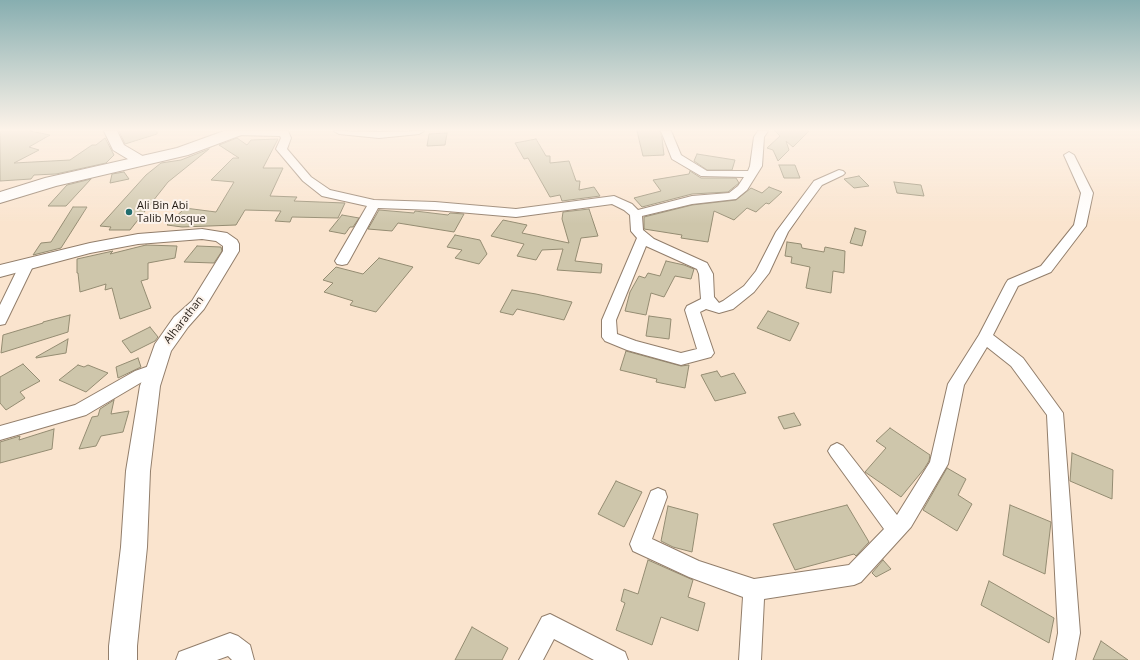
<!DOCTYPE html>
<style>
body{margin:0}
canvas{display:block;background:#fae4ce}
</style>
<canvas width="1140" height="660"></canvas>
<script>
const ctx = document.querySelector('canvas').getContext('2d');
ctx.lineJoin = 'round';
function paint(path, color) {
  ctx.fillStyle = color;
  ctx.fill(path, 'evenodd');
}
function shape(rows) {
  const path = new Path2D();
  for (const r of rows) {
    path.moveTo(r[0], r[1]);
    for (let i = 2; i < r.length; i += 2) path.lineTo(r[i], r[i + 1]);
  }
  return path;
}
function trace(path, color, width, dash) {
  ctx.strokeStyle = color;
  ctx.lineWidth = width;
  ctx.lineCap = dash ? 'butt' : 'round';
  ctx.setLineDash(dash || []);
  ctx.stroke(path);
}
function write(font, color, halo, rows, align = 'center') {
  ctx.font = font + ' "Open Sans",sans-serif';
  ctx.lineWidth = 4;
  ctx.setLineDash([]);
  ctx.textBaseline = 'middle';
  ctx.strokeStyle = halo;
  ctx.fillStyle = color;
  for (const [text, x, y, turn = 0] of rows) {
    ctx.save();
    ctx.translate(x, y);
    ctx.rotate((+turn || 0) * Math.PI / 180);
    ctx.textAlign = isNaN(turn) ? turn : align;
    if (halo) ctx.strokeText(text, 0, 0);
    ctx.fillText(text, 0, 0);
    ctx.restore();
  }
}
const building = shape([
 [0,131,30,131,50,135,29,147,39,150,14,163,70,160,92,145,96,145,105,138,114,155,106,163,56,174,34,175,31,179,0,181,0,131],
 [119,131,157,131,157,134,125,144,119,131],
 [637,131,660,131,662,138,664,155,643,156,637,131],
 [775,131,809,131,793,147,786,141,789,150,778,161,773,150,767,148,780,136,775,131],
 [447,133,445,145,427,146,429,134,447,133],
 [237,138,247,145,251,140,278,139,263,168,283,168,270,196,297,197,294,201,345,203,338,218,292,217,290,222,275,221,281,211,245,210,236,225,182,227,167,225,185,208,216,212,234,182,211,180,233,158,239,158,219,145,237,138],
 [536,139,546,156,550,156,550,163,569,161,576,181,580,181,579,190,594,187,600,196,562,201,560,195,550,197,528,158,524,159,515,143,536,139],
 [209,149,168,182,130,230,109,230,111,227,100,226,146,175,161,163,181,160,209,149],
 [697,154,735,160,732,170,707,170,694,161,697,154],
 [779,165,795,165,800,178,784,178,779,165],
 [690,171,701,178,736,178,739,183,728,192,692,194,642,207,634,198,661,191,653,180,689,174,690,171],
 [124,172,129,179,110,183,112,174,124,172],
 [859,176,869,186,854,188,844,179,859,176],
 [91,179,66,206,48,206,67,185,91,179],
 [894,182,921,185,924,196,897,193,894,182],
 [769,187,782,192,769,204,766,203,756,212,747,208,734,220,714,211,708,242,681,238,682,235,644,229,644,217,692,205,736,200,751,188,762,193,769,187],
 [73,207,87,207,61,248,33,255,41,243,51,242,73,207],
 [589,209,598,236,581,238,575,261,602,264,601,273,557,270,563,249,542,250,536,260,517,256,524,244,491,236,503,220,527,225,522,233,569,243,562,219,563,212,589,209],
 [379,210,414,213,415,211,448,215,450,213,464,214,454,232,398,223,392,231,368,229,379,210],
 [342,215,359,218,353,227,350,227,345,234,329,231,342,215],
 [855,228,866,231,862,246,850,243,855,228],
 [455,235,480,240,487,254,479,264,455,258,462,250,447,247,455,235],
 [787,242,801,244,802,248,824,252,825,247,845,251,844,273,833,271,831,293,806,288,810,267,791,263,792,257,785,256,787,242],
 [146,245,177,246,175,258,148,263,148,279,141,281,151,308,120,319,112,288,105,290,106,284,80,292,78,273,77,273,77,259,113,251,110,254,146,245],
 [197,246,221,247,222,251,214,263,184,262,197,246],
 [379,258,413,267,376,312,350,305,353,301,324,292,333,283,323,280,336,267,363,274,379,258],
 [666,261,684,265,694,269,691,279,675,276,664,297,651,293,646,315,625,311,630,292,639,276,645,278,648,273,660,276,666,261],
 [512,290,536,294,572,302,564,320,517,309,513,315,500,312,512,290],
 [768,311,799,323,790,341,757,328,768,311],
 [70,315,68,332,1,353,3,335,43,323,43,322,70,315],
 [649,316,671,319,669,339,646,336,649,316],
 [150,327,158,337,155,341,131,353,122,341,150,327],
 [68,339,66,353,36,358,36,357,68,339],
 [626,351,681,366,689,365,685,388,656,382,657,379,620,370,626,351],
 [138,358,141,367,118,378,116,367,138,358],
 [23,364,40,381,20,392,25,398,6,410,0,403,0,377,23,364],
 [78,365,84,367,88,365,108,373,86,392,59,380,78,365],
 [717,371,721,377,734,373,746,393,715,401,701,375,717,371],
 [114,400,111,414,129,411,123,432,101,436,96,446,79,449,92,417,98,416,100,409,114,400],
 [794,413,801,425,784,429,778,417,794,413],
 [890,428,930,455,929,461,924,469,901,497,865,472,886,448,876,441,890,428],
 [54,429,52,449,0,463,0,442,20,436,19,440,54,429],
 [1072,453,1113,470,1112,499,1070,481,1072,453],
 [947,468,966,479,958,495,972,504,957,531,923,510,947,468],
 [616,481,642,492,624,527,598,514,616,481],
 [847,505,869,542,856,556,854,554,795,570,773,524,847,505],
 [1010,505,1051,522,1045,574,1003,555,1010,505],
 [668,506,698,514,692,552,673,547,661,541,668,506],
 [648,560,693,580,688,597,705,603,698,631,661,617,652,645,616,630,625,603,621,601,624,589,638,594,648,560],
 [883,560,891,569,876,577,872,573,883,560],
 [989,581,1054,618,1049,643,981,605,989,581],
 [472,627,508,648,502,660,455,660,472,627],
 [1101,641,1128,660,1093,660,1101,641]
]);
const minor = shape([
 [231,131,288,131,291,138,287,149,311,177,330,190,374,200,435,202,516,209,614,196,632,204,638,210,692,196,729,193,738,186,744,177,701,176,672,159,661,131,671,131,681,155,707,171,748,171,750,166,754,137,758,131,768,131,764,137,762,166,747,190,736,199,692,204,642,216,643,230,654,239,707,263,713,274,714,297,719,303,723,301,744,286,756,271,776,232,814,181,839,170,843,171,845,173,843,175,822,185,805,208,788,232,769,273,754,292,733,309,719,313,706,309,700,312,714,353,711,357,681,365,627,350,605,341,602,337,602,320,637,238,631,231,630,215,624,210,612,204,516,217,435,210,378,208,349,261,347,264,342,265,337,264,335,261,367,206,322,196,303,181,276,149,281,138,280,136,236,135,232,134,231,131],
 [646,246,697,269,699,274,701,299,687,306,685,310,697,349,681,353,636,341,617,334,616,320,646,246],
 [334,131,379,132,424,131,419,134,379,138,339,134,334,131],
 [1069,152,1074,155,1093,193,1086,226,1051,272,1018,286,993,335,1023,358,1063,413,1080,633,1075,660,1053,660,1058,633,1047,415,1011,366,987,347,964,385,948,464,911,527,861,582,854,585,764,599,761,660,739,660,743,597,689,577,633,551,630,544,651,491,658,488,665,491,667,497,652,539,699,561,754,579,849,565,884,529,831,456,828,451,831,446,837,443,843,446,897,515,930,462,948,384,979,335,1006,283,1008,280,1041,266,1074,225,1081,193,1064,155,1069,152],
 [27,260,32,261,34,264,7,320,5,324,0,325,0,305,20,264,22,261,27,260],
 [155,364,161,366,163,370,161,374,147,379,86,415,0,440,0,426,75,405,135,371,155,364],
 [550,614,625,652,628,660,594,660,554,639,543,660,519,660,542,617,550,614],
 [230,633,238,636,250,645,254,660,232,660,228,656,217,660,176,660,179,652,230,633]
]);
const tertiary = shape([
 [104,131,117,131,124,145,146,158,148,161,146,164,141,165,136,164,113,150,104,131],
 [202,229,227,233,237,240,239,244,239,251,204,309,188,327,171,351,160,386,150,471,147,547,137,646,137,660,109,660,109,646,121,547,126,471,140,386,155,344,174,317,192,301,223,251,223,246,216,241,202,239,138,244,90,253,0,277,0,265,90,243,138,234,202,229]
]);
const secondary = shape([
 [224,131,246,131,244,134,188,155,56,186,0,203,0,192,45,178,177,148,224,131]
]);
const markers = [
 [129,212,4,"#226e6f"]
];
const poiNames = [
 ["Ali Bin Abi",137,206],
 ["Talib Mosque",137,219]
];
const streetNames = [
 ["Alharathan",184,320,-52]
];
paint(building, '#cec6ab');
trace(building, '#948c72', 1);
trace(minor, '#927e6b', 2);
trace(tertiary, '#927e6b', 2);
trace(secondary, '#927e6b', 2);
paint(minor, '#fff');
paint(tertiary, '#fff');
paint(secondary, '#fff');
const sky = ctx.createLinearGradient(0, 0, 0, 224);
sky.addColorStop(0, '#87aeb0');
sky.addColorStop(0.58, '#fdf3e9');
sky.addColorStop(1, '#fdf3e900');
ctx.fillStyle = sky;
ctx.fillRect(0, 0, 1140, 224);
for (const [x, y, r, color] of markers) {
  const dot = new Path2D();
  dot.arc(x, y, r, 0, 2 * Math.PI);
  ctx.fillStyle = color;
  ctx.fill(dot);
  trace(dot, '#fcf3eb', 1.5);
}
write('11px', '#221a13', '#fcf3eb', poiNames, 'left');
write('11px', '#221a13', '#fcf3eb', streetNames);
</script>
